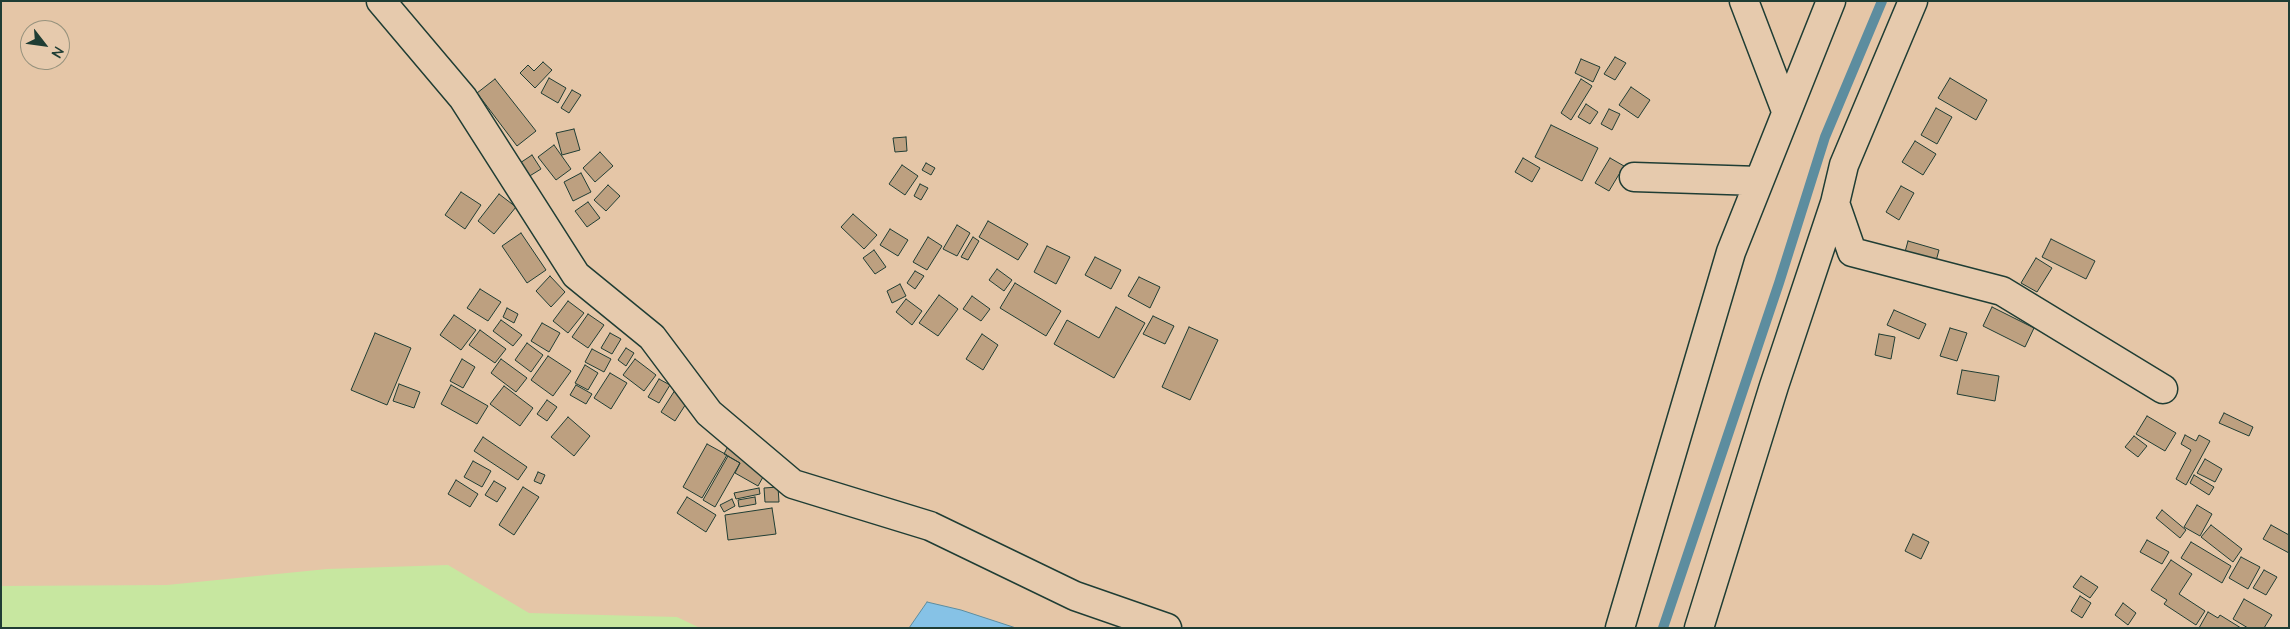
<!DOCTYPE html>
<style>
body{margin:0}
#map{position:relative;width:2290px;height:629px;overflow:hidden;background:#e5c6a7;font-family:"Architects Daughter",sans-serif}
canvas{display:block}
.frame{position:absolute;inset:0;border:2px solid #1f3d34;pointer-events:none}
.north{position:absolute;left:20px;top:20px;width:50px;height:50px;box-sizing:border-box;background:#e6caad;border:1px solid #96927d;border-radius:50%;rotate:120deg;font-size:14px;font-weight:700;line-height:20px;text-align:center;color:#1f3d34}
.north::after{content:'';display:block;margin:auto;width:18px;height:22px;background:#1f3d34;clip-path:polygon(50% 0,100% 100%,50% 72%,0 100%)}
</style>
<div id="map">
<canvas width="2290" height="629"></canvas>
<div class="frame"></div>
<div class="north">N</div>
</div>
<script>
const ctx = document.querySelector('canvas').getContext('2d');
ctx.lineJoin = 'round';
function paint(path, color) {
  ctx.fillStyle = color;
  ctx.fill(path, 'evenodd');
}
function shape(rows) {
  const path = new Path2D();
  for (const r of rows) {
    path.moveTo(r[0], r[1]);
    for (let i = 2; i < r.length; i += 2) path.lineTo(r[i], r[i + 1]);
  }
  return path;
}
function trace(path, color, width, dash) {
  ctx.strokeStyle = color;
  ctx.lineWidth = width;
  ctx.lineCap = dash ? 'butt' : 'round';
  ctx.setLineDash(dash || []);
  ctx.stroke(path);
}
const green = shape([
 [448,565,529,613,677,617,700,628,1,628,1,586,167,585,327,569]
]);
const water = shape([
 [927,602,961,610,1016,628,909,628,927,602]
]);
const stream = shape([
 [1663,628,1779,283,1825,137,1882,1]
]);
const building = shape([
 [1615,57,1626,63,1615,80,1604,74,1615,57],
 [1581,59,1600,67,1593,82,1575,73,1581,59],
 [543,62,552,70,535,88,520,73,528,65,534,71,543,62],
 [549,78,566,88,558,103,541,93,549,78],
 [1950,78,1987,100,1976,120,1938,98,1950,78],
 [495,79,536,131,517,146,477,93,495,79],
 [1581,79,1592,86,1571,120,1561,113,1581,79],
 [1631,87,1650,100,1638,118,1619,105,1631,87],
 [572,90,581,95,569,113,561,108,572,90],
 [1586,104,1598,112,1590,124,1578,117,1586,104],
 [1936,108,1952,117,1937,144,1921,135,1936,108],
 [1609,109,1620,114,1612,130,1601,124,1609,109],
 [1551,125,1598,148,1582,181,1535,157,1551,125],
 [574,129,580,150,562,155,556,133,574,129],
 [906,137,907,151,895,152,893,138,906,137],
 [1915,141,1936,154,1923,175,1902,162,1915,141],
 [554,145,571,169,556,180,538,157,554,145],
 [600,152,613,166,595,182,583,168,600,152],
 [532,155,541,169,528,177,520,163,532,155],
 [1523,158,1540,168,1532,182,1515,172,1523,158],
 [1610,158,1624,166,1609,191,1595,183,1610,158],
 [926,163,935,168,931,175,922,170,926,163],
 [902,165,918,176,905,195,889,184,902,165],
 [581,173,591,192,573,201,564,182,581,173],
 [920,184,928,188,921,200,914,196,920,184],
 [608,185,620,196,606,211,594,200,608,185],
 [1901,186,1914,193,1899,220,1886,212,1901,186],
 [461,192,481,205,465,229,445,215,461,192],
 [499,194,516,207,494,234,478,221,499,194],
 [588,202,600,218,587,227,575,211,588,202],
 [853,214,877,235,864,249,841,227,853,214],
 [988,221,1028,244,1018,260,979,237,988,221],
 [957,225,970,233,957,256,943,249,957,225],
 [890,229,908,240,898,256,880,245,890,229],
 [521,233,546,270,527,283,502,246,521,233],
 [928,237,942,246,927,270,913,262,928,237],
 [973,237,979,241,968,260,961,257,973,237],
 [2051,239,2095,261,2086,279,2042,257,2051,239],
 [1908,241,1939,250,1936,261,1905,252,1908,241],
 [1047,246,1070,257,1056,284,1034,272,1047,246],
 [874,250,886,267,875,274,863,258,874,250],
 [1095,257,1121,270,1111,289,1085,275,1095,257],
 [2036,258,2052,268,2037,292,2021,283,2036,258],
 [997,269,1012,280,1004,291,989,280,997,269],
 [915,271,924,276,915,289,907,283,915,271],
 [550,276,565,292,551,307,536,291,550,276],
 [1139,277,1160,287,1150,308,1128,296,1139,277],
 [1015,283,1061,311,1046,336,1000,308,1015,283],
 [900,284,906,296,892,303,887,291,900,284],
 [480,289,501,302,488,321,467,308,480,289],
 [939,295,958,309,938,336,919,323,939,295],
 [972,296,990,309,981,321,963,309,972,296],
 [906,299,922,311,912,325,896,312,906,299],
 [568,301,584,313,568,333,553,321,568,301],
 [1116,307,1145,323,1114,378,1054,344,1067,320,1099,338,1116,307],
 [1992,307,2034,328,2025,347,1983,326,1992,307],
 [507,308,518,314,514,323,503,317,507,308],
 [1894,310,1926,324,1919,339,1887,325,1894,310],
 [588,314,604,325,588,348,572,337,588,314],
 [454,315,476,330,461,350,440,335,454,315],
 [1153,316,1174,326,1165,344,1143,334,1153,316],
 [501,320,522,335,513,346,493,331,501,320],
 [542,323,560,333,549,352,531,341,542,323],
 [1189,327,1218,340,1190,400,1162,387,1189,327],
 [1950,328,1967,333,1957,361,1940,356,1950,328],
 [480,330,506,349,495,363,469,345,480,330],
 [375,333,411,348,387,405,351,390,375,333],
 [610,333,621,339,612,354,601,348,610,333],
 [982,334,998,345,983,370,966,359,982,334],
 [1879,334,1895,337,1891,359,1875,355,1879,334],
 [527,343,543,355,531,372,515,360,527,343],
 [626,348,634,353,626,366,618,360,626,348],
 [592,349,611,359,604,372,585,362,592,349],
 [548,356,571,371,553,396,531,380,548,356],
 [462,359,475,367,463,388,450,381,462,359],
 [501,359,527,378,516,392,491,373,501,359],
 [635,359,656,375,644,391,623,375,635,359],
 [585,365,598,373,588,390,575,383,585,365],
 [1962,370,1999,376,1995,401,1957,394,1962,370],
 [610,373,627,383,611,409,594,398,610,373],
 [659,379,670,385,659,403,648,397,659,379],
 [399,384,420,392,414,408,393,401,399,384],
 [451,385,488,406,477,424,441,404,451,385],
 [576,385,592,394,586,404,570,395,576,385],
 [504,386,533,408,520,426,490,404,504,386],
 [677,387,691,396,675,421,661,412,677,387],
 [547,400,557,407,547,421,537,414,547,400],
 [2224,413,2253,427,2249,436,2219,423,2224,413],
 [2147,416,2176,433,2165,451,2136,434,2147,416],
 [568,417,590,436,574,456,551,437,568,417],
 [2185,435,2196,441,2199,435,2210,441,2186,485,2176,479,2191,450,2181,444,2185,435],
 [2134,436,2147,446,2138,457,2125,447,2134,436],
 [483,437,527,467,518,480,474,451,483,437],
 [707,444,727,455,702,498,683,487,707,444],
 [728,446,768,468,758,486,735,473,740,463,724,454,728,446],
 [728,456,740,463,715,507,703,500,728,456],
 [2205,459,2222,469,2215,482,2197,473,2205,459],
 [473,461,491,471,482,487,464,477,473,461],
 [538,472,545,475,541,484,534,481,538,472],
 [2194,475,2214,487,2209,495,2190,483,2194,475],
 [456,480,478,494,470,507,448,494,456,480],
 [494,481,506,488,497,502,485,495,494,481],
 [523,487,539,497,514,535,499,525,523,487],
 [778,487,779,502,765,502,764,488,778,487],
 [759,488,760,494,736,499,734,493,759,488],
 [687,497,716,515,706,532,677,513,687,497],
 [755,497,756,504,739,507,738,500,755,497],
 [732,499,735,506,724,512,720,505,732,499],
 [2197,505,2212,514,2200,536,2184,527,2197,505],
 [772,508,776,534,728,540,725,515,772,508],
 [2162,510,2186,530,2180,538,2156,518,2162,510],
 [2211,525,2242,549,2233,562,2201,537,2211,525],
 [2271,525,2289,535,2289,553,2263,539,2271,525],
 [1913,534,1929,542,1921,559,1905,551,1913,534],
 [2147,540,2169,552,2162,564,2140,552,2147,540],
 [2191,542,2231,566,2222,583,2181,558,2191,542],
 [2241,557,2260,567,2248,589,2229,578,2241,557],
 [2171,560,2192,574,2179,594,2205,611,2196,625,2164,604,2167,600,2151,590,2171,560],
 [2264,570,2277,577,2266,595,2253,588,2264,570],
 [2081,576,2098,587,2090,598,2073,587,2081,576],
 [2080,596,2091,603,2082,618,2071,611,2080,596],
 [2244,599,2272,615,2264,628,2248,628,2233,619,2244,599],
 [2123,603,2136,613,2128,625,2115,615,2123,603],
 [2208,612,2218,618,2220,615,2241,628,2199,628,2208,612]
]);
const street = shape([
 [381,1,463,98,576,275,652,337,709,413,793,484,930,526,1075,596,1167,628],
 [1744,1,1786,111],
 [1634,177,1759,181],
 [1835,203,1852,252,2002,291,2163,389],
 [1620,628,1731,252,1831,1],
 [1699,628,1774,386,1835,203,1844,165,1913,1]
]);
paint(green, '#c7e7a0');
paint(water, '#86c2e6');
trace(water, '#5d8d9f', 1);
trace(stream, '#5d8d9f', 10);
paint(building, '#bda080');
trace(building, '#1f3d34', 1);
trace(street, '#1f3d34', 31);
trace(street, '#e6caad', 28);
</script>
